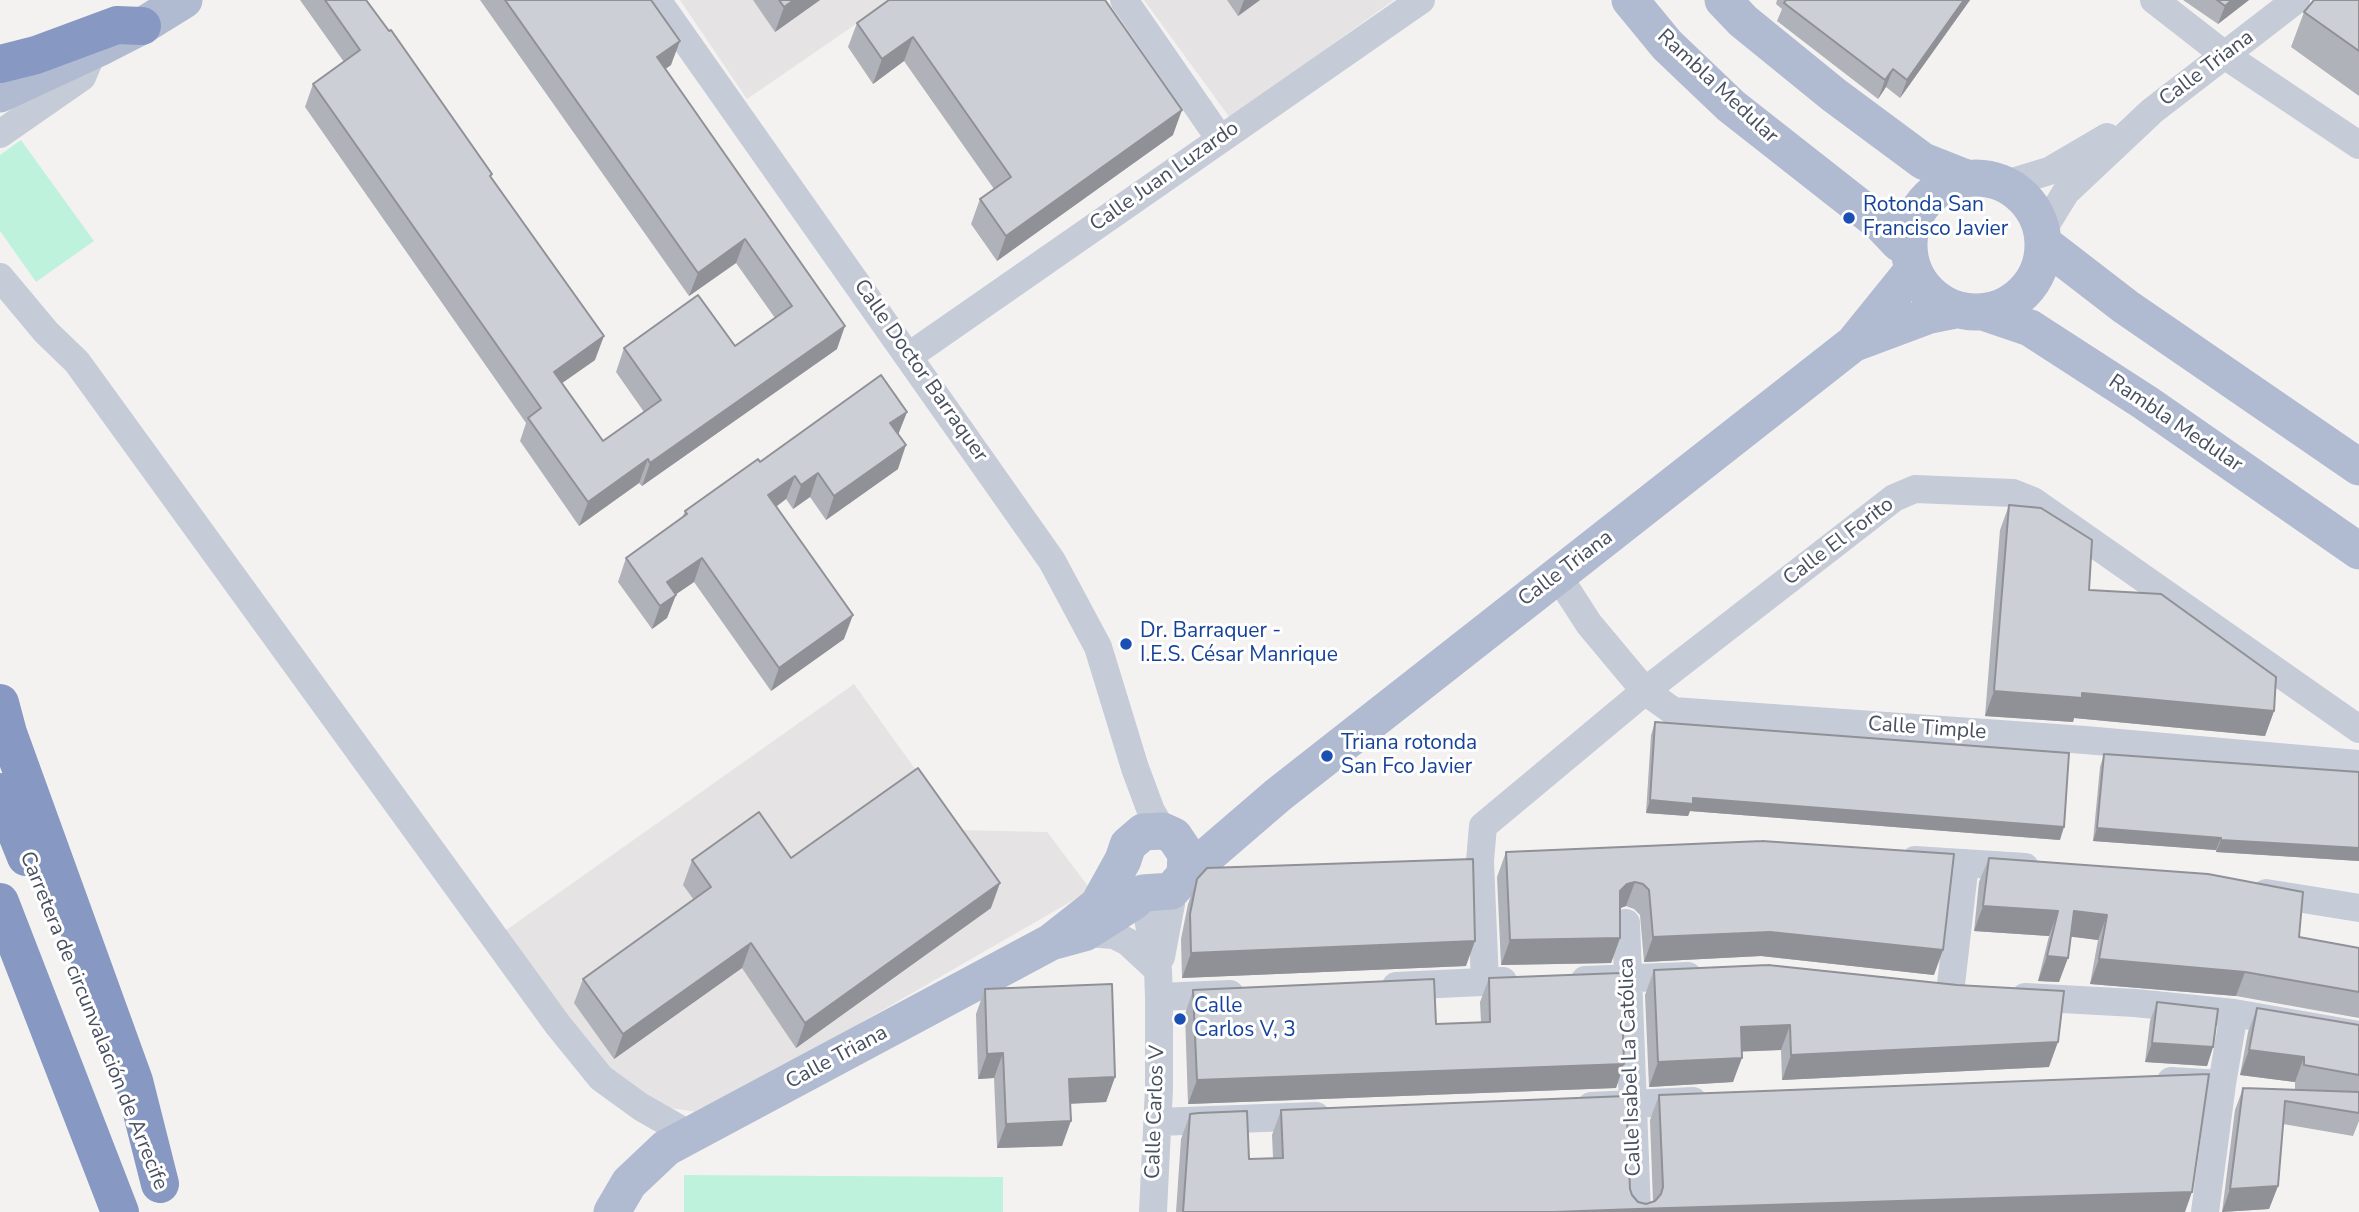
<!DOCTYPE html>
<meta charset="utf-8">
<style>
body{margin:0}
canvas{display:block;background:#f4f2f1}
</style>
<canvas width="2359" height="1212"></canvas>
<script>
const ctx = document.querySelector('canvas').getContext('2d');
ctx.lineJoin = 'round';
function paint(path, color) {
  ctx.fillStyle = color;
  ctx.fill(path, 'evenodd');
}
function shape(rows) {
  const path = new Path2D();
  for (const r of rows) {
    if (r.length === 3) {
      path.moveTo(r[0] + r[2], r[1]);
      path.arc(r[0], r[1], r[2], 0, 2 * Math.PI);
      continue;
    }
    path.moveTo(r[0], r[1]);
    for (let i = 2; i < r.length; i += 2) path.lineTo(r[i], r[i + 1]);
  }
  return path;
}
function trace(path, color, width, dash) {
  ctx.strokeStyle = color;
  ctx.lineWidth = width;
  ctx.lineCap = dash ? 'butt' : 'round';
  ctx.setLineDash(dash || []);
  ctx.stroke(path);
}
function write(font, color, halo, rows, align = 'center') {
  ctx.font = font + ' "Nunito Sans",sans-serif';
  ctx.lineWidth = 6;
  ctx.setLineDash([]);
  ctx.textBaseline = 'middle';
  ctx.strokeStyle = halo;
  ctx.fillStyle = color;
  for (const [text, x, y, turn = 0] of rows) {
    ctx.save();
    ctx.translate(x, y);
    ctx.rotate((+turn || 0) * Math.PI / 180);
    ctx.textAlign = isNaN(turn) ? turn : align;
    if (halo) ctx.strokeText(text, 0, 0);
    ctx.fillText(text, 0, 0);
    ctx.restore();
  }
}
const education = shape([
 [680,0,891,0,747,99],
 [1144,0,1394,0,1230,118],
 [854,684,959,830,1047,832,1091,890,704,1113,663,1107,615,1076,502,933]
]);
const green = shape([
 [21,140,94,241,36,282,0,231,0,155],
 [684,1175,1003,1177,1003,1212,684,1212]
]);
const minor = shape([
 [657,0,1052,561,1098,647,1135,768,1151,811,1163,831],
 [1124,0,1220,139],
 [2154,0,2226,56,2359,145],
 [0,134,82,77,93,51],
 [2006,184,2049,171,2107,137],
 [2042,231,2066,192,2152,111,2296,0],
 [0,277,46,332,77,362,558,1025,601,1078,641,1107,690,1135],
 [909,356,1421,0],
 [1558,576,1589,624,1645,691,1673,711,2085,740,2359,764],
 [1915,860,2025,867],
 [1143,893,1158,970,1159,997,1159,1088,1153,1212],
 [2266,893,2359,908],
 [1626,923,1637,1212],
 [1084,933,1114,935,1128,942,1158,970],
 [1161,957,1171,904,1171,891],
 [1585,980,1688,976],
 [1485,982,1480,861,1483,826,1645,691,1894,498,1915,489,2013,493,2033,501,2359,729],
 [1396,986,1503,981],
 [1950,993,1965,863],
 [1159,997,1230,994],
 [2025,997,2135,1003,2234,1013,2359,1035],
 [2171,1081,2222,1084],
 [1591,1106,1693,1101],
 [1158,1122,1316,1116],
 [2205,1212,2222,1084,2234,1013]
]);
const major = shape([
 [1630,0,1667,45,1731,106,1880,223,1899,243,1908,246],
 [1723,0,1743,21,1834,95,1923,161,1966,178],
 [0,94,99,48,142,26,184,0],
 [1976,245,67],
 [2043,243,2126,307,2359,467],
 [1983,312,2030,328,2146,403,2359,551],
 [1855,343,1930,315,1955,310],
 [1051,942,1084,933,1133,902,1143,893,1171,891,1185,875,1278,795,1854,343,1913,270],
 [612,1212,629,1183,666,1148,1051,942,1098,905,1123,860,1128,845,1143,832,1163,831,1174,836,1186,854,1185,875]
]);
const highway = shape([
 [0,64,36,55,117,25,142,26],
 [0,703,8,733,134,1081,160,1184],
 [0,792,26,857],
 [0,902,120,1212]
]);
const wall = shape([
 [300,0,366,0,491,177,595,360,562,383,603,441,644,412,616,372,624,348,735,346,775,318,736,263,689,296,480,0,651,0,671,65,665,69,837,349,642,486,639,483,579,526,520,441,526,423,305,107,313,84,344,62],
 [753,0,820,0,775,32],
 [889,0,1173,135,997,261,971,224,980,199,994,189,904,61,873,84,848,47,857,23],
 [1227,0,1260,0,1238,16],
 [1777,0,1970,0,1900,98,1886,87,1878,99,1777,21,1782,9,1776,4],
 [2183,0,2249,0,2218,24],
 [2359,0,2359,96,2291,47,2304,12],
 [907,412,898,434,898,469,826,520,810,497,793,509,786,499,776,507,844,639,771,691,694,582,676,594,667,618,652,629,618,582,626,558,682,518,685,511],
 [2009,505,2089,590,2274,711,2265,736,2074,718,2073,722,1985,716,2000,530],
 [1655,722,2060,840,1690,811,1688,816,1646,813,1651,735],
 [2104,754,2359,772,2359,861,2216,852,2216,850,2093,841,2100,767],
 [1762,841,1934,975,1761,956,1644,962,1640,915,1634,909,1626,906,1620,908,1620,938,1611,963,1501,965,1497,877,1506,852],
 [791,858,991,908,796,1048,742,968,614,1059,574,1003,583,979,694,900,683,885,692,860],
 [1989,858,2299,937,2359,948,2359,1018,2236,996,2090,984,2098,940,2071,936,2059,982,2038,981,2049,936,1974,931,1979,882],
 [1197,879,1466,966,1182,978,1181,939,1188,904],
 [1654,970,2049,1067,1782,1080,1781,1050,1742,1051,1733,1082,1649,1087,1645,995],
 [1489,978,1624,1064,1616,1088,1188,1104,1185,1014,1193,990,1436,1024,1481,1022,1480,1002],
 [985,989,1115,1077,1106,1102,1070,1104,1062,1146,997,1148,994,1078,978,1079,976,1014],
 [2157,1002,2213,1047,2207,1066,2145,1062,2150,1021],
 [2257,1008,2359,1025,2359,1121,2353,1136,2283,1124,2278,1186,2269,1209,2222,1212,2235,1110,2243,1088,2295,1090,2295,1082,2240,1075,2248,1032],
 [1659,1095,2185,1212,1176,1212,1181,1139,1190,1114,1249,1159,1273,1158,1272,1135,1281,1110,1630,1189,1632,1195,1638,1202,1646,1204,1653,1202,1650,1120]
]);
const shadedWall = shape([
 [794,0,820,0,775,32,784,7],
 [1244,0,1260,0,1238,16],
 [1964,0,1970,0,1900,98,1907,80],
 [2232,0,2249,0,2218,24,2225,6],
 [913,37,904,61,873,84,882,59],
 [680,41,671,65,648,81,657,57],
 [1893,69,1886,87,1878,99,1885,80],
 [1182,110,1173,135,997,261,1006,236],
 [745,239,736,263,689,296,698,273],
 [845,326,837,349,642,486,650,463],
 [604,336,595,360,545,395,554,372],
 [907,412,898,435,890,423],
 [906,445,898,469,826,520,834,496],
 [648,459,639,483,579,526,588,502],
 [818,473,810,497,793,509,801,485],
 [795,476,786,499,759,519,768,495],
 [702,558,694,582,659,606,667,582],
 [676,595,667,618,652,629,660,606],
 [853,615,844,639,771,691,779,668],
 [1994,691,2082,693,2274,711,2265,736,2074,718,2073,722,1985,716],
 [1693,798,2064,827,2060,840,1690,811,1688,816,1646,813,1650,800],
 [2097,828,2221,838,2216,850,2093,841],
 [2221,840,2359,848,2359,861,2216,852],
 [1635,882,1626,906,1618,909,1620,891,1627,884],
 [1000,883,991,908,796,1048,805,1023],
 [1983,906,2058,911,2049,936,1974,931],
 [2074,911,2107,915,2098,940,2065,936],
 [1770,932,1943,950,1934,975,1761,956,1644,962,1653,937],
 [1620,938,1611,963,1501,965,1510,940],
 [1475,941,1466,966,1182,978,1191,953],
 [751,943,742,968,614,1059,623,1034],
 [2047,956,2068,958,2059,982,2038,981],
 [2099,959,2245,972,2236,996,2090,984],
 [1790,1025,1781,1050,1732,1052,1741,1027],
 [2058,1042,2049,1067,1782,1080,1791,1055],
 [2152,1043,2213,1047,2207,1066,2145,1062],
 [2249,1050,2304,1057,2295,1082,2240,1075],
 [1003,1053,994,1078,978,1079,987,1054],
 [1742,1058,1733,1082,1649,1087,1658,1062],
 [1624,1064,1616,1088,1188,1104,1197,1080],
 [1115,1077,1106,1102,1060,1104,1069,1079],
 [1071,1121,1062,1146,997,1148,1006,1124],
 [2278,1186,2269,1209,2222,1212,2230,1189],
 [2192,1192,2185,1212,1554,1212,1636,1209]
]);
const building = shape([
 [325,0,366,0,389,31,391,30,492,174,490,176,604,336,554,372,603,441,661,400,624,348,698,295,735,346,792,306,745,239,698,273,505,0,651,0,680,41,657,57,845,326,650,463,648,459,588,502,528,418,541,408,313,84,360,50,325,0],
 [779,0,794,0,784,7,779,0],
 [889,0,1105,0,1182,110,1006,236,980,199,1011,177,913,37,882,59,857,23,889,0],
 [1786,0,1964,0,1907,80,1893,69,1885,80,1784,3,1786,0],
 [2217,0,2232,0,2225,6,2217,0],
 [2314,0,2359,0,2359,51,2304,12,2314,0],
 [881,375,907,412,890,423,906,445,834,496,818,473,801,485,795,476,768,495,853,615,779,668,702,558,667,582,676,595,660,606,626,558,687,514,685,511,758,459,760,462,881,375],
 [2009,505,2041,508,2092,540,2089,590,2161,594,2276,677,2274,711,2082,693,2082,698,1994,691,2009,505],
 [1655,722,2069,753,2064,827,1693,798,1693,804,1650,800,1655,722],
 [2104,754,2359,772,2359,848,2221,840,2221,838,2097,828,2104,754],
 [918,768,1000,883,805,1023,751,943,623,1034,583,979,711,887,692,860,759,812,791,858,918,768],
 [1762,841,1954,854,1943,950,1770,932,1653,937,1649,890,1643,884,1635,882,1627,884,1620,891,1620,938,1510,940,1506,852,1762,841],
 [1989,858,2208,874,2303,892,2299,937,2359,948,2359,992,2245,972,2099,959,2107,915,2074,911,2068,958,2047,956,2058,911,1983,906,1989,858],
 [1473,859,1475,941,1191,953,1190,914,1197,879,1207,868,1473,859],
 [1768,965,1957,985,2064,991,2058,1042,1791,1055,1790,1025,1741,1027,1742,1058,1658,1062,1654,970,1768,965],
 [1621,973,1624,1064,1197,1080,1193,990,1434,979,1436,1024,1490,1022,1489,978,1621,973],
 [1112,984,1115,1077,1069,1079,1071,1121,1006,1124,1003,1053,987,1054,985,989,1112,984],
 [2157,1002,2218,1009,2213,1047,2152,1043,2157,1002],
 [2257,1008,2359,1025,2359,1075,2304,1065,2304,1057,2249,1050,2257,1008],
 [2209,1074,2192,1192,1636,1209,1554,1212,1183,1212,1190,1114,1199,1113,1247,1111,1249,1159,1283,1158,1281,1110,1626,1096,1630,1189,1632,1195,1638,1202,1646,1204,1655,1201,1661,1194,1663,1187,1659,1095,2209,1074],
 [2243,1088,2359,1092,2359,1113,2285,1101,2278,1186,2230,1189,2243,1088]
]);
const markers = [
 [1849,218,7,"#1a4fb4"],
 [1126,644,7,"#1a4fb4"],
 [1327,756,7,"#1a4fb4"],
 [1180,1019,7,"#1a4fb4"]
];
const streetNames = [
 ["Calle Triana",2207,69,-37],
 ["Rambla Medular",1717,87,43],
 ["Calle Juan Luzardo",1165,177,-35],
 ["Calle Doctor Barraquer",920,371,55],
 ["Rambla Medular",2175,424,34],
 ["Calle El Forito",1839,542,-37],
 ["Calle Triana",1566,569,-37],
 ["Calle Timple",1927,729,4],
 ["Carretera de circunvalación de Arrecife",93,1021,68],
 ["Calle Triana",837,1058,-28],
 ["Calle Isabel La Católica",1631,1067,-92],
 ["Calle Carlos V",1156,1112,-88]
];
const transitNames = [
 ["Rotonda San",1863,206],
 ["Francisco Javier",1863,230],
 ["Dr. Barraquer -",1140,632],
 ["I.E.S. César Manrique",1140,656],
 ["Triana rotonda",1341,744],
 ["San Fco Javier",1341,768],
 ["Calle",1194,1007],
 ["Carlos V, 3",1194,1031]
];
paint(education, '#e5e3e3');
paint(green, '#bff2dd');
trace(minor, '#c5cbd7', 28);
trace(major, '#b0bbd1', 37);
trace(highway, '#8799c2', 38);
paint(wall, '#b0b2b9');
paint(shadedWall, '#909196');
paint(building, '#cdcfd7');
trace(building, '#909196', 2);
for (const [x, y, r, color] of markers) {
  const dot = new Path2D();
  dot.arc(x, y, r, 0, 2 * Math.PI);
  ctx.fillStyle = color;
  ctx.fill(dot);
  trace(dot, '#fff', 2.5);
}
write('21px', '#485060', '#fff', streetNames);
write('21px', '#164399', '#fff', transitNames, 'left');
</script>
